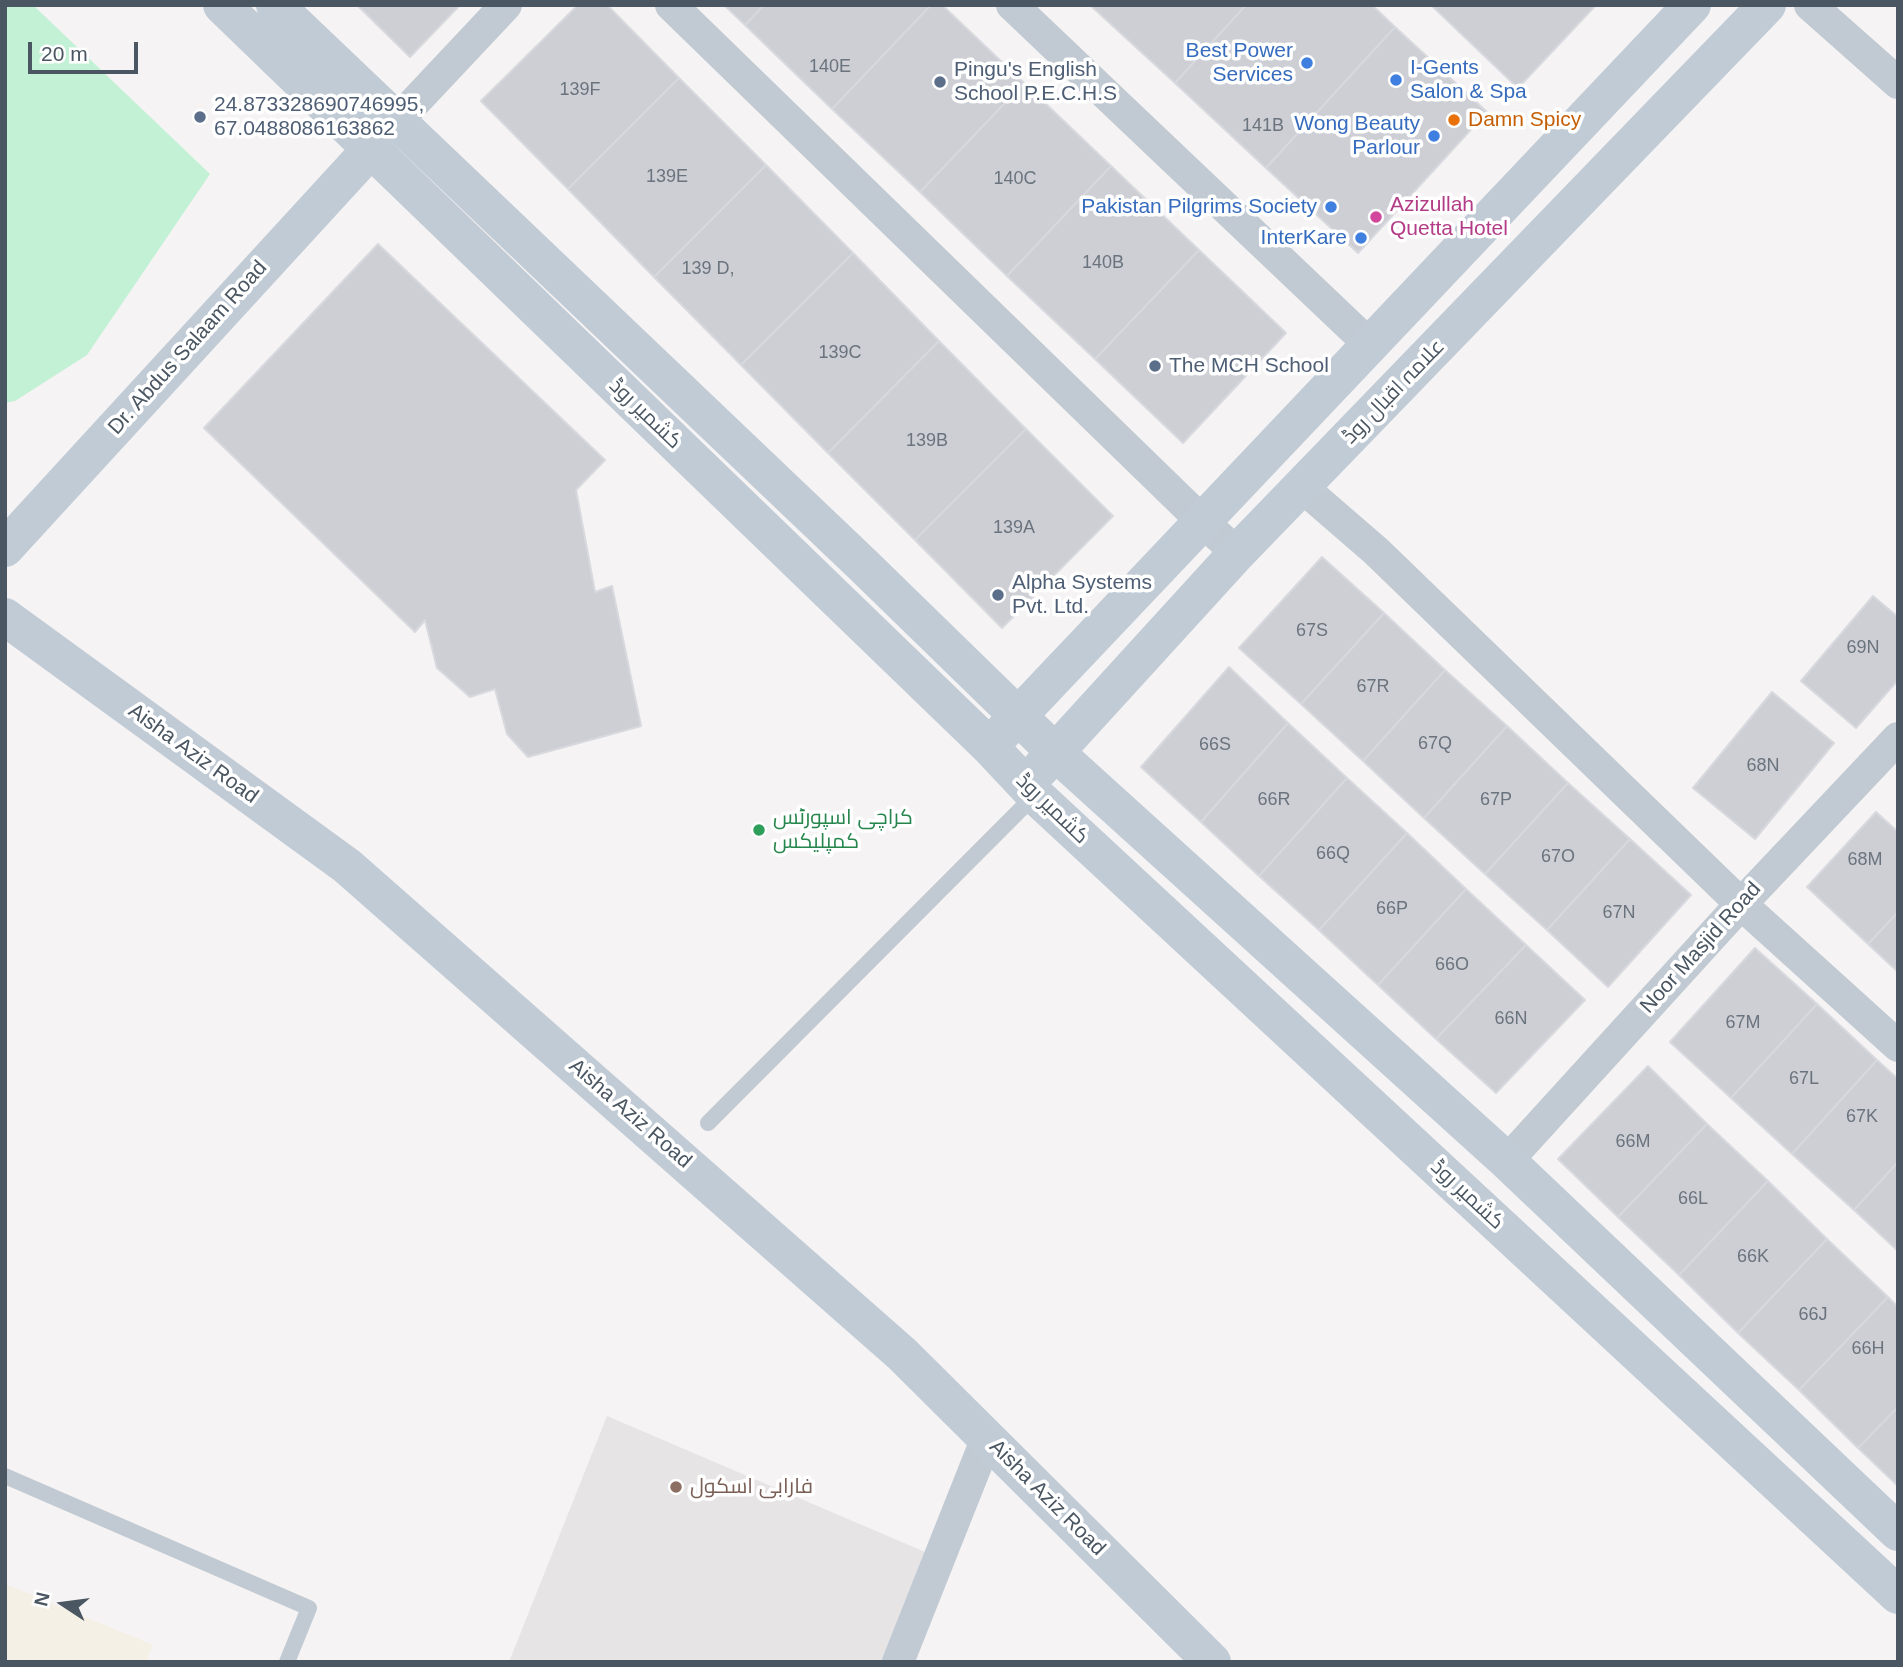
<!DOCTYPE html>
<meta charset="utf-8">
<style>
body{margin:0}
#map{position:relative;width:1903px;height:1667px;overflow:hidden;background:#f5f3f3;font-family:Arial,sans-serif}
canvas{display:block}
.frame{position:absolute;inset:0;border:7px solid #4a5661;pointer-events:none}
.north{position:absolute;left:28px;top:1569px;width:70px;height:70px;-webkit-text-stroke:5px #fff;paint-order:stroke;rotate:283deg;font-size:19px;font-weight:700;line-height:28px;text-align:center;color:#4a5661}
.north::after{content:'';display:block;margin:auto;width:24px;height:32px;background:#4a5661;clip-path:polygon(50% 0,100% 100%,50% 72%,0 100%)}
.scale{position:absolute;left:28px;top:42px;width:110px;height:32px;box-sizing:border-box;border:4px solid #4a5661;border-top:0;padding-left:9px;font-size:21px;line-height:24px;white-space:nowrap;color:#4a5661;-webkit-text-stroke:5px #fff;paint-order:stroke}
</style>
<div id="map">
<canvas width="1903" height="1667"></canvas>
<div class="frame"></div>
<div class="north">N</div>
<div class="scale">20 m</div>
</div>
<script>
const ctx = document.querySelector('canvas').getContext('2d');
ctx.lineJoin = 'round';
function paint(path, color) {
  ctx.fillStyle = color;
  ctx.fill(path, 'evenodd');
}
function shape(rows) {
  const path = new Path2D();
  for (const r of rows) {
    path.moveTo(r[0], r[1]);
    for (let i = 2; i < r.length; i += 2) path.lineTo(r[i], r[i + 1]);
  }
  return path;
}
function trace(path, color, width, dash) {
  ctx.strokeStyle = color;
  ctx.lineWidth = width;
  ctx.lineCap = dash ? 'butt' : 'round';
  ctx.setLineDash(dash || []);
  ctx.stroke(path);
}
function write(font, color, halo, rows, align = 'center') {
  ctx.font = font + ' Arial,Cairo,sans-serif';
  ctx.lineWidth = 7;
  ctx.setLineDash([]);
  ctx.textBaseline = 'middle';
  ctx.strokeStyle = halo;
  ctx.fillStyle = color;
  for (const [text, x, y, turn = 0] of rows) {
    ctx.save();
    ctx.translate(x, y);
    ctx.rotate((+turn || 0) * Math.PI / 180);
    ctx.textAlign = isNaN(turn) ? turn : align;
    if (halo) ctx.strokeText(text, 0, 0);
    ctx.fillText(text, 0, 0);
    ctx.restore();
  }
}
const education = shape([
 [607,1416,939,1558,898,1662,509,1662]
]);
const green = shape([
 [5,5,33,5,210,174,87,355,15,401,5,403]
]);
const sand = shape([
 [5,1584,153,1645,146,1662,5,1662]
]);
const building = shape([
 [357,5,460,5,410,57,357,5],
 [578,5,607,5,679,78,568,189,481,101,578,5],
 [724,5,764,5,745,25,724,5],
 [764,5,931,5,832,109,745,25,764,5],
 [931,5,942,5,1024,83,920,192,832,109,931,5],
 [1090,5,1246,5,1175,83,1090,5],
 [1246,5,1372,5,1395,27,1266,168,1175,83,1246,5],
 [1431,5,1596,5,1518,88,1431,5],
 [1395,27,1487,112,1358,253,1266,168,1395,27],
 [679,78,766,165,654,277,568,189,679,78],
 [1024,83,1111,166,1007,276,920,192,1024,83],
 [766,165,853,253,741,365,654,277,766,165],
 [1111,166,1199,250,1095,359,1007,276,1111,166],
 [378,244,605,460,576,490,595,592,612,586,641,726,528,757,507,734,495,689,470,697,437,668,425,620,415,632,204,428,378,244],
 [1199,250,1286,333,1183,443,1095,359,1199,250],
 [853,253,939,341,828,453,741,365,853,253],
 [939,341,1026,429,915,540,828,453,939,341],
 [1026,429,1113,516,1002,628,915,540,1026,429],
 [1322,557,1384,613,1301,704,1239,648,1322,557],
 [1873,596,1898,617,1898,680,1856,728,1801,681,1873,596],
 [1384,613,1445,670,1363,761,1301,704,1384,613],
 [1229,667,1288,723,1201,822,1141,767,1229,667],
 [1445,670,1507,726,1424,818,1363,761,1445,670],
 [1772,692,1834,743,1755,839,1693,788,1772,692],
 [1288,723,1347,778,1259,876,1201,822,1288,723],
 [1507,726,1568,783,1485,874,1424,818,1507,726],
 [1347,778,1407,833,1319,930,1259,876,1347,778],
 [1568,783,1630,839,1547,930,1485,874,1568,783],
 [1876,812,1898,832,1898,912,1868,944,1807,887,1876,812],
 [1407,833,1466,889,1378,985,1319,930,1407,833],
 [1630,839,1691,895,1608,987,1547,930,1630,839],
 [1466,889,1526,945,1436,1039,1378,985,1466,889],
 [1898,912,1898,972,1868,944,1898,912],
 [1526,945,1585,1000,1496,1093,1436,1039,1526,945],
 [1755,948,1817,1004,1731,1098,1670,1042,1755,948],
 [1817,1004,1877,1060,1792,1154,1731,1098,1817,1004],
 [1877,1060,1898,1079,1898,1162,1854,1210,1792,1154,1877,1060],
 [1648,1066,1707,1124,1618,1217,1558,1159,1648,1066],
 [1707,1124,1768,1181,1679,1275,1618,1217,1707,1124],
 [1898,1162,1898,1251,1854,1210,1898,1162],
 [1768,1181,1827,1239,1738,1333,1679,1275,1768,1181],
 [1827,1239,1888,1297,1799,1390,1738,1333,1827,1239],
 [1888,1297,1898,1307,1898,1407,1858,1448,1799,1390,1888,1297],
 [1898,1407,1898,1486,1858,1448,1898,1407]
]);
const lane = shape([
 [708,1123,1035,795],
 [5,1476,309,1608,287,1662]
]);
const street = shape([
 [671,5,1203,522,1237,553],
 [1012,5,1370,345],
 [1810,5,1898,83],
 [396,122,506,5],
 [1302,487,1376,551,1741,904,1898,1046],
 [1507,1161,1741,904,1898,738],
 [898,1662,987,1438]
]);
const secondary = shape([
 [222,5,989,746,1035,795,1898,1595],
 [275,5,864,566,1055,752,1507,1161,1898,1532],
 [5,548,371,149],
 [5,617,347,866,902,1354,1212,1662],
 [1000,735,1692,5],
 [1039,770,1237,553,1767,5]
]);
const markers = [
 [1307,63,7,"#3f7fe0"],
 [1396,80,7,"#3f7fe0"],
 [940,82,7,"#5c6f8a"],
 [200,117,7,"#5c6f8a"],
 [1454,120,7,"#e8710a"],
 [1434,136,7,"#3f7fe0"],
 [1331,207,7,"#3f7fe0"],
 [1376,217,7,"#d1479c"],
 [1361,238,7,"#3f7fe0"],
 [1155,366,7,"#5c6f8a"],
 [998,595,7,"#5c6f8a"],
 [759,830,7,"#2e9e5b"],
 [676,1487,7,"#8d6e63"]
];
const numberNames = [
 ["140E",830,67],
 ["139F",580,90],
 ["141B",1263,126],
 ["139E",667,177],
 ["140C",1015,179],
 ["140B",1103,263],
 ["139 D,",708,269],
 ["139C",840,353],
 ["139B",927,441],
 ["139A",1014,528],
 ["67S",1312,631],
 ["69N",1863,648],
 ["67R",1373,687],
 ["67Q",1435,744],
 ["66S",1215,745],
 ["68N",1763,766],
 ["66R",1274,800],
 ["67P",1496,800],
 ["66Q",1333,854],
 ["67O",1558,857],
 ["68M",1865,860],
 ["66P",1392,909],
 ["67N",1619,913],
 ["66O",1452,965],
 ["66N",1511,1019],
 ["67M",1743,1023],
 ["67L",1804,1079],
 ["67K",1862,1117],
 ["66M",1633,1142],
 ["66L",1693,1199],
 ["66K",1753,1257],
 ["66J",1813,1315],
 ["66H",1868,1349]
];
const shopNames = [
 ["Best Power",1293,51],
 ["Services",1293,75],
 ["I-Gents",1410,68,"left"],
 ["Salon & Spa",1410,92,"left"],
 ["Wong Beauty",1420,124],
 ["Parlour",1420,148],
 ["Pakistan Pilgrims Society",1317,207],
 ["InterKare",1347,238]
];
const serviceNames = [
 ["Pingu's English",954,70],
 ["School P.E.C.H.S",954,94],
 ["24.873328690746995,",214,105],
 ["67.0488086163862",214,129],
 ["The MCH School",1169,366],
 ["Alpha Systems",1012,583],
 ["Pvt. Ltd.",1012,607]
];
const foodNames = [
 ["Damn Spicy",1468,120]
];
const hotelNames = [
 ["Azizullah",1390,205],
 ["Quetta Hotel",1390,229]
];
const streetNames = [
 ["Dr. Abdus Salaam Road",188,348,-48],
 ["علامہ اقبال روڈ",1394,392,-46],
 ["کشمیر روڈ",645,414,44],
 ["Aisha Aziz Road",193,754,36],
 ["کشمیر روڈ",1052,809,44],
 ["Noor Masjid Road",1701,948,-48],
 ["Aisha Aziz Road",630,1114,41],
 ["کشمیر روڈ",1467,1195,43],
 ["Aisha Aziz Road",1047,1498,45]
];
const leisureNames = [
 ["کراچی اسپورٹس",773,818],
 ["کمپلیکس",773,842]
];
const educationNames = [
 ["فارابی اسکول",690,1487]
];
paint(education, '#e6e4e5');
paint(green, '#c3f1d5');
paint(sand, '#f5f0e5');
paint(building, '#cdcfd5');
trace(building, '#d7d9de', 2);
trace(lane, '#c1cad2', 16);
trace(street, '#c1cad2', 32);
trace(secondary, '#c1cbd6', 38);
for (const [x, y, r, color] of markers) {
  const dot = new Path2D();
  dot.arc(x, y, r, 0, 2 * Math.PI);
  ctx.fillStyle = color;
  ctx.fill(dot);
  trace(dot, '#fff', 2.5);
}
write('18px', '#6b747e', null, numberNames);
write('21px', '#366cbe', '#fff', shopNames, 'right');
write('21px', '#4e5e75', '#fff', serviceNames, 'left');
write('21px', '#c56008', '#fff', foodNames, 'left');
write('21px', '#b23c85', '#fff', hotelNames, 'left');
write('21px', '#4a5661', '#fff', streetNames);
write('21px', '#27864d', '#fff', leisureNames, 'left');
write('21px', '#785e54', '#fff', educationNames, 'left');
</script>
